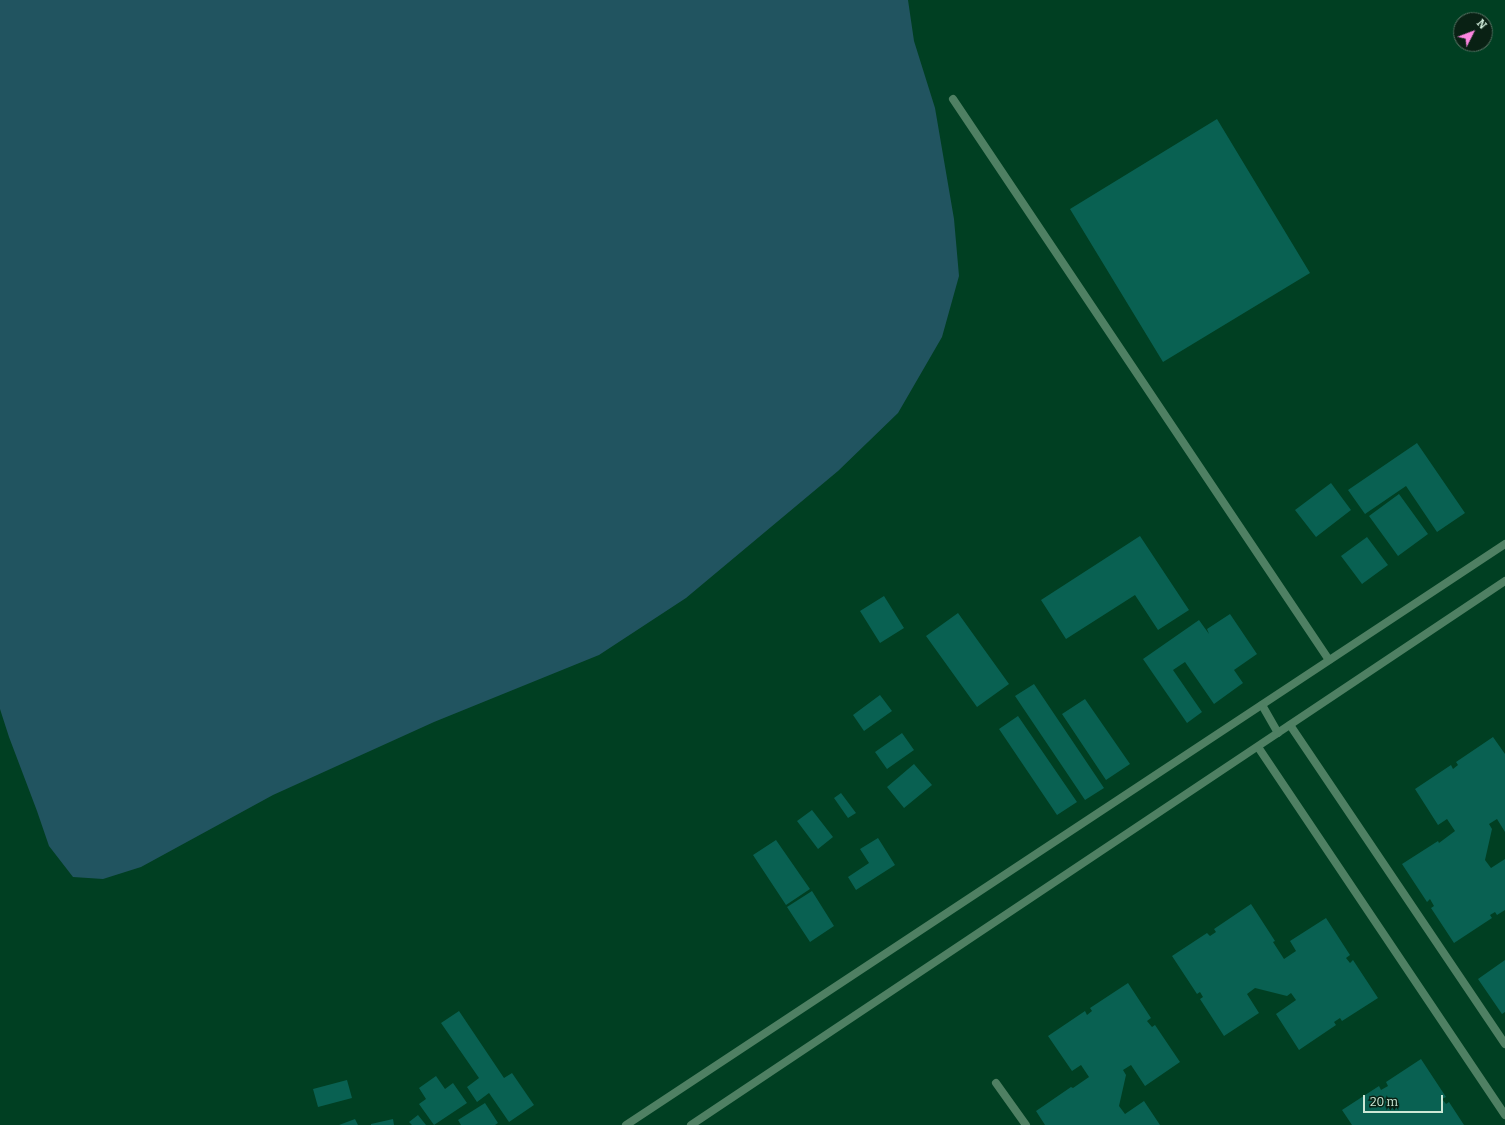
<!DOCTYPE html>
<style>
body{margin:0}
#map{position:relative;width:1505px;height:1125px;overflow:hidden;background:#003f22;font-family:Bitter,serif}
canvas{display:block}
.north{position:absolute;left:1453px;top:12px;width:40px;height:40px;box-sizing:border-box;background:#092114;border:1px solid #577162;border-radius:50%;rotate:48deg;font-size:11px;font-weight:700;line-height:16px;text-align:center;color:#cce8d6}
.north::after{content:'';display:block;margin:auto;width:14px;height:18px;background:#fd86e1;clip-path:polygon(50% 0,100% 100%,50% 72%,0 100%)}
.scale{position:absolute;left:1363px;top:1095px;width:80px;height:18px;box-sizing:border-box;border:2px solid #cce8d6;border-top:0;padding-left:5px;font-size:12px;line-height:14px;white-space:nowrap;color:#cce8d6;-webkit-text-stroke:3px #092114;paint-order:stroke}
</style>
<div id="map">
<canvas width="1505" height="1125"></canvas>
<div class="north">N</div>
<div class="scale">20 m</div>
</div>
<script>
const ctx = document.querySelector('canvas').getContext('2d');
ctx.lineJoin = 'round';
function paint(path, color) {
  ctx.fillStyle = color;
  ctx.fill(path, 'evenodd');
}
function shape(rows) {
  const path = new Path2D();
  for (const r of rows) {
    path.moveTo(r[0], r[1]);
    for (let i = 2; i < r.length; i += 2) path.lineTo(r[i], r[i + 1]);
  }
  return path;
}
function trace(path, color, width, dash) {
  ctx.strokeStyle = color;
  ctx.lineWidth = width;
  ctx.lineCap = dash ? 'butt' : 'round';
  ctx.setLineDash(dash || []);
  ctx.stroke(path);
}
const water = shape([
 [0,0,908,0,914,41,935,108,954,219,959,276,942,337,898,413,838,471,686,598,599,655,434,722,273,795,141,867,103,879,73,877,49,846,37,811,9,737,0,709]
]);
const building = shape([
 [1217,119,1310,273,1163,362,1070,209],
 [1417,443,1465,513,1437,532,1406,486,1365,514,1348,490],
 [1331,483,1351,510,1316,537,1295,510],
 [1399,494,1428,534,1398,556,1369,516],
 [1140,536,1189,610,1158,630,1135,595,1066,639,1041,600],
 [1367,537,1388,565,1362,584,1341,556],
 [884,596,904,628,880,643,860,611],
 [958,613,1009,684,977,707,926,636],
 [1230,614,1257,654,1234,670,1243,683,1214,704,1185,662,1173,670,1202,712,1187,723,1143,659,1199,620,1209,634,1207,629],
 [1034,684,1104,788,1085,800,1015,696],
 [880,695,892,711,864,731,853,715],
 [1085,699,1130,764,1106,780,1062,714],
 [1018,716,1077,802,1057,815,999,729],
 [902,733,914,750,887,769,875,752],
 [1493,737,1505,754,1505,832,1497,819,1489,824,1492,829,1485,860,1491,868,1505,859,1505,910,1497,915,1495,912,1490,915,1492,918,1454,943,1431,908,1434,906,1430,899,1427,902,1402,864,1438,841,1439,843,1455,831,1447,819,1438,825,1415,789,1451,765,1453,769,1458,765,1456,762],
 [914,764,932,785,904,808,887,787],
 [841,793,856,813,848,818,834,798],
 [812,810,833,837,818,849,797,821],
 [878,838,895,865,856,890,848,877,869,863,860,849],
 [776,840,810,889,786,905,753,855],
 [812,891,834,926,810,942,787,907],
 [1251,904,1275,941,1273,942,1284,959,1296,951,1290,941,1326,918,1350,955,1346,958,1350,963,1353,960,1378,998,1342,1021,1340,1018,1334,1022,1336,1025,1299,1050,1276,1014,1296,1000,1291,993,1287,996,1255,988,1247,994,1259,1013,1224,1036,1200,999,1203,997,1200,992,1197,994,1172,956,1207,933,1210,936,1216,932,1214,929],
 [1505,960,1505,1012,1502,1014,1478,979],
 [1128,983,1151,1018,1147,1021,1152,1027,1155,1025,1180,1062,1145,1086,1131,1065,1123,1070,1126,1075,1119,1106,1125,1114,1144,1101,1160,1125,1045,1125,1036,1111,1071,1087,1073,1088,1089,1077,1081,1065,1072,1071,1048,1036,1085,1011,1087,1015,1092,1011,1090,1008],
 [459,1011,504,1078,512,1073,534,1105,509,1122,489,1093,477,1102,467,1087,479,1078,441,1023],
 [1421,1059,1446,1097,1442,1099,1446,1104,1449,1102,1464,1125,1352,1125,1342,1110,1379,1086,1381,1090,1388,1086,1386,1082],
 [436,1076,445,1089,453,1083,467,1103,434,1125,419,1104,426,1099,419,1088],
 [347,1080,352,1098,318,1107,313,1089],
 [485,1103,498,1123,495,1125,461,1125,458,1120],
 [418,1115,426,1125,412,1125,409,1122],
 [355,1119,358,1125,339,1125],
 [393,1119,394,1125,371,1125,371,1124]
]);
const minor = shape([
 [953,99,1329,660],
 [1262,705,1278,733],
 [1290,725,1505,1044],
 [1258,747,1505,1115],
 [996,1083,1026,1125]
]);
const tertiary = shape([
 [626,1125,1505,544],
 [691,1125,1505,581]
]);
paint(water, '#215460');
paint(building, '#096152');
trace(minor, '#4f8063', 8);
trace(tertiary, '#4f8063', 8);
</script>
